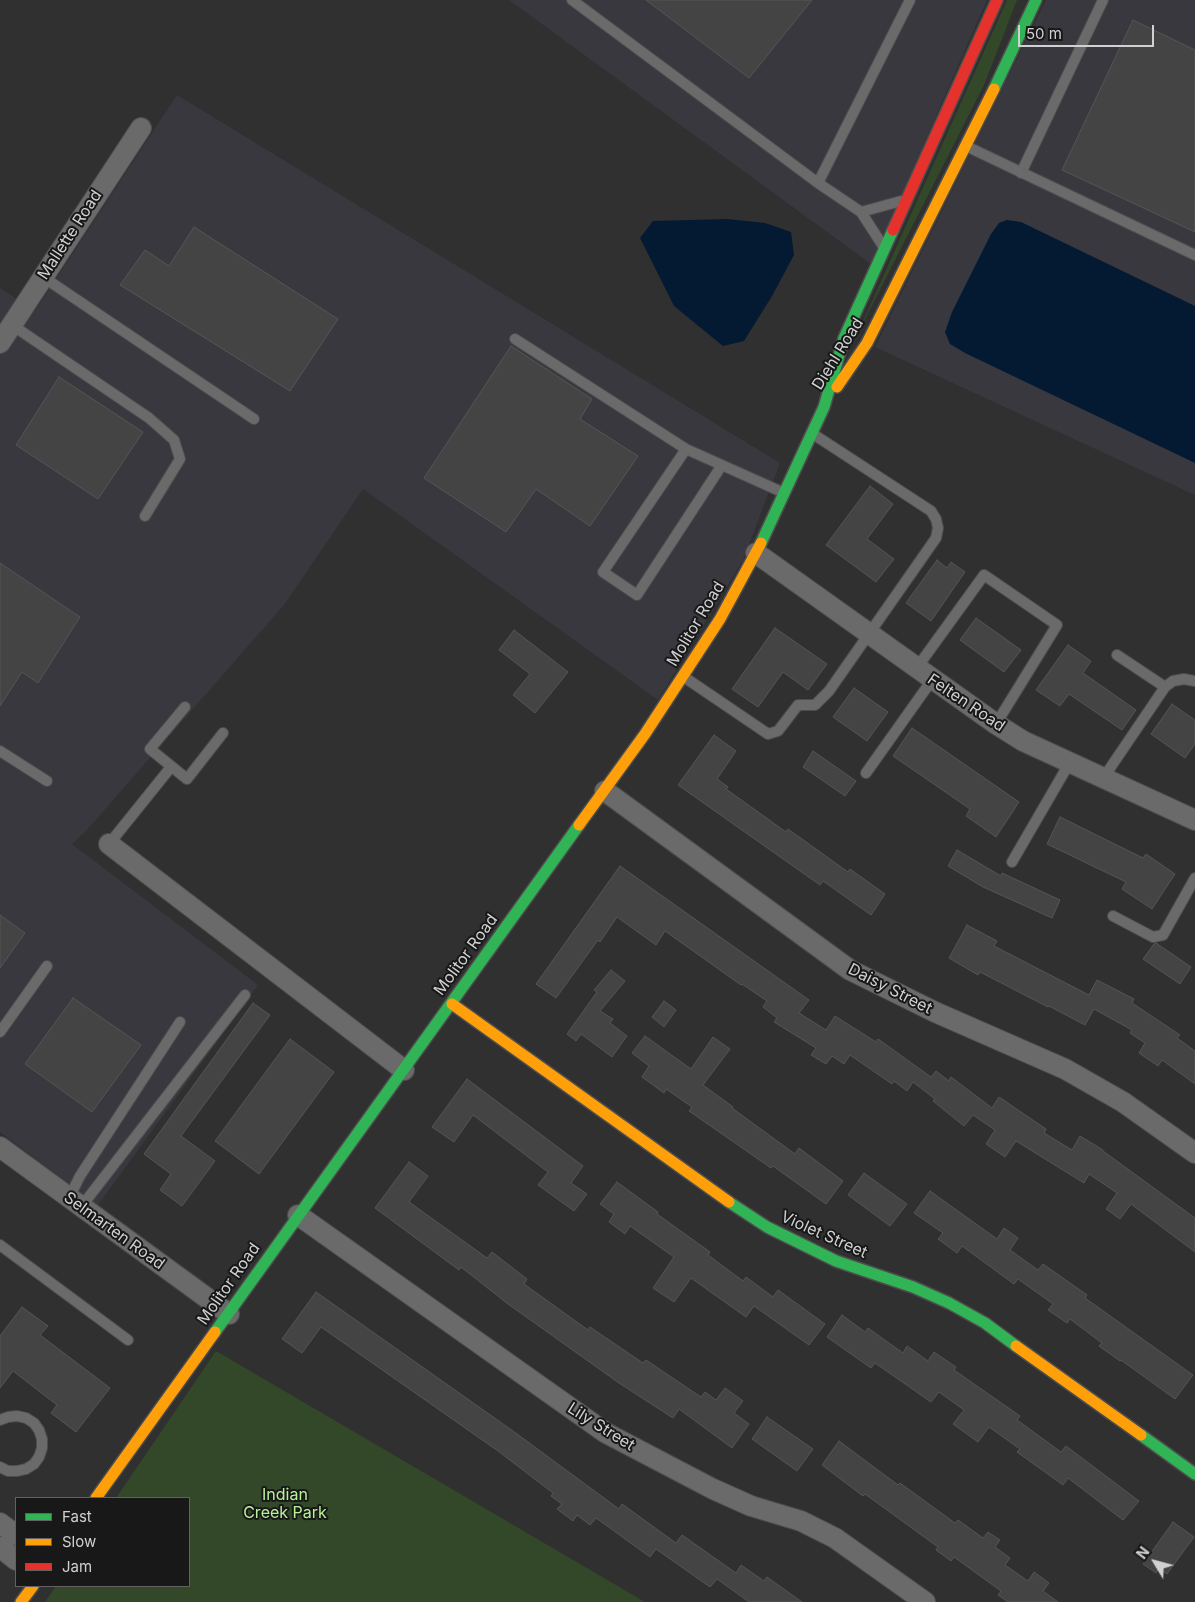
<!DOCTYPE html>
<style>
body{margin:0}
#map{position:relative;width:1195px;height:1602px;overflow:hidden;background:#303031;font-family:Inter,sans-serif}
canvas{display:block}
.legend{position:absolute;left:15px;top:1497px;width:175px;height:90px;box-sizing:border-box;background:#181819;border:1px solid #626263;margin:0;padding:6px 9px;list-style:none;font-size:15px;color:#d1d1d3}
.legend li{display:flex;align-items:center;gap:10px;height:25px}
.legend b{width:25px;border:1px solid #626263}
.north{position:absolute;left:1130px;top:1537px;width:50px;height:50px;-webkit-text-stroke:4px #181819;paint-order:stroke;rotate:307deg;font-size:14px;font-weight:700;line-height:20px;text-align:center;color:#d1d1d3}
.north::after{content:'';display:block;margin:auto;width:18px;height:22px;background:#d1d1d3;clip-path:polygon(50% 0,100% 100%,50% 72%,0 100%)}
.scale{position:absolute;left:1018px;top:25px;width:136px;height:22px;box-sizing:border-box;border:2px solid #d1d1d3;border-top:0;padding-left:6px;font-size:15px;line-height:18px;white-space:nowrap;color:#d1d1d3;-webkit-text-stroke:4px #181819;paint-order:stroke}
</style>
<div id="map">
<canvas width="1195" height="1602"></canvas>
<ul class="legend">
<li><b style="height:6px;background:#30b455"></b>Fast</li>
<li><b style="height:6px;background:#ff9f0a"></b>Slow</li>
<li><b style="height:6px;background:#e5322d"></b>Jam</li>
</ul>
<div class="north">N</div>
<div class="scale">50 m</div>
</div>
<script>
const ctx = document.querySelector('canvas').getContext('2d');
ctx.lineJoin = 'round';
function paint(path, color) {
  ctx.fillStyle = color;
  ctx.fill(path, 'evenodd');
}
function shape(rows) {
  const path = new Path2D();
  for (const r of rows) {
    path.moveTo(r[0], r[1]);
    for (let i = 2; i < r.length; i += 2) path.lineTo(r[i], r[i + 1]);
  }
  return path;
}
function trace(path, color, width, dash) {
  ctx.strokeStyle = color;
  ctx.lineWidth = width;
  ctx.lineCap = dash ? 'butt' : 'round';
  ctx.setLineDash(dash || []);
  ctx.stroke(path);
}
function write(font, color, halo, rows, align = 'center') {
  ctx.font = font + ' Inter,sans-serif';
  ctx.lineWidth = 4;
  ctx.setLineDash([]);
  ctx.textBaseline = 'middle';
  ctx.strokeStyle = halo;
  ctx.fillStyle = color;
  for (const [text, x, y, turn = 0] of rows) {
    ctx.save();
    ctx.translate(x, y);
    ctx.rotate((+turn || 0) * Math.PI / 180);
    ctx.textAlign = isNaN(turn) ? turn : align;
    if (halo) ctx.strokeText(text, 0, 0);
    ctx.fillText(text, 0, 0);
    ctx.restore();
  }
}
const built = shape([
 [509,0,987,0,871,264],
 [1046,0,1195,0,1195,495,875,347],
 [177,95,780,463,743,560,658,700,363,489,284,605,86,831,72,844,258,985,98,1205,0,1132,0,288,35,311]
]);
const green = shape([
 [1007,0,1017,0,984,85,856,337],
 [216,1351,645,1602,45,1602,56,1586,189,1586,189,1498,116,1498]
]);
const water = shape([
 [727,219,765,223,791,232,794,255,772,296,744,341,723,346,674,306,640,238,653,221],
 [1007,220,1021,222,1195,306,1195,463,965,353,950,344,945,332,952,312,991,234,999,223]
]);
const building = shape([
 [646,0,812,0,749,78,646,0],
 [1133,20,1195,50,1195,232,1062,170,1133,20],
 [194,227,338,319,290,391,120,285,145,250,169,266,194,227],
 [511,346,592,399,580,419,638,456,590,526,536,489,506,532,424,478,511,346],
 [59,377,143,432,98,499,16,445,59,377],
 [870,486,893,504,867,539,894,559,876,582,826,545,870,486],
 [937,560,947,568,951,562,965,572,931,621,906,603,937,560],
 [0,563,80,617,38,683,22,672,0,706,0,563],
 [976,618,1021,650,1004,672,960,640,976,618],
 [775,628,827,664,808,690,783,672,758,707,732,689,775,628],
 [514,630,568,672,535,713,513,695,530,674,499,650,514,630],
 [1068,645,1091,661,1083,673,1136,710,1122,730,1069,694,1060,706,1036,690,1068,645],
 [854,688,888,712,867,741,833,717,854,688],
 [1172,704,1195,720,1195,744,1185,758,1151,734,1172,704],
 [912,728,1019,802,996,837,966,816,970,809,893,756,912,728],
 [714,735,736,751,717,779,728,787,726,789,786,832,788,829,848,872,850,869,885,894,871,915,823,881,820,885,678,785,714,735],
 [813,751,856,781,845,796,803,767,813,751],
 [1060,817,1143,858,1146,854,1175,874,1152,909,1122,889,1126,882,1047,844,1060,817],
 [957,850,1001,876,1002,873,1060,900,1052,918,983,887,948,866,957,850],
 [620,866,809,1000,799,1013,826,1030,835,1016,876,1042,878,1039,931,1077,936,1071,949,1081,951,1077,992,1108,999,1097,1046,1129,1044,1133,1072,1150,1080,1136,1103,1150,1103,1151,1195,1218,1195,1252,1131,1204,1120,1219,1106,1209,1117,1193,1089,1174,1084,1183,1016,1141,1005,1157,986,1144,995,1130,973,1115,964,1126,933,1101,935,1099,913,1082,907,1091,894,1081,892,1084,850,1055,844,1064,832,1056,826,1064,811,1055,816,1048,774,1022,777,1018,763,1007,767,1001,742,984,741,985,665,931,656,945,617,917,600,942,598,940,556,998,536,984,620,866],
 [0,915,25,933,0,968,0,915],
 [967,925,997,941,994,946,1089,995,1097,980,1134,999,1132,1003,1180,1035,1177,1038,1195,1051,1195,1084,1162,1060,1158,1066,1139,1053,1145,1043,1130,1033,1132,1030,1094,1009,1085,1025,1049,1006,1048,1007,980,972,978,975,949,958,967,925],
 [1156,943,1191,967,1180,984,1143,959,1154,944,1156,943],
 [611,970,625,981,600,1011,613,1019,610,1023,627,1036,612,1057,581,1034,576,1041,567,1034,597,992,594,990,611,970],
 [73,998,141,1045,92,1112,25,1064,73,998],
 [664,1001,676,1010,664,1027,652,1017,664,1001],
 [253,1003,270,1015,181,1136,215,1161,182,1206,160,1190,171,1174,144,1154,253,1003],
 [645,1036,691,1069,713,1037,730,1049,703,1085,733,1107,732,1108,795,1154,799,1148,843,1181,826,1204,773,1166,771,1168,689,1111,692,1107,666,1089,664,1093,642,1077,649,1066,632,1053,645,1036],
 [290,1039,334,1072,259,1174,215,1141,290,1039],
 [467,1079,583,1166,571,1183,587,1194,574,1211,538,1185,548,1172,473,1115,454,1142,432,1127,467,1079],
 [409,1162,428,1176,409,1202,487,1258,492,1252,527,1279,524,1284,588,1330,590,1327,643,1363,646,1360,701,1397,705,1392,716,1400,725,1388,743,1401,734,1413,749,1424,732,1448,679,1409,673,1418,619,1383,508,1304,461,1267,459,1270,375,1208,409,1162],
 [864,1173,907,1204,890,1226,848,1195,864,1173],
 [617,1182,658,1212,657,1214,710,1252,708,1255,743,1281,746,1277,773,1297,778,1290,825,1324,809,1345,754,1306,746,1317,691,1278,674,1302,653,1288,674,1257,630,1226,625,1234,609,1222,614,1214,600,1204,617,1182],
 [930,1191,997,1239,1004,1228,1018,1238,1010,1250,1038,1270,1043,1264,1087,1295,1085,1298,1193,1375,1175,1399,1121,1360,1120,1361,1099,1346,1102,1343,1070,1319,1067,1323,1048,1310,1053,1304,1018,1279,1014,1284,962,1246,957,1253,938,1239,943,1233,914,1213,930,1191],
 [316,1292,513,1431,619,1509,622,1504,676,1543,682,1535,736,1573,741,1565,764,1581,767,1577,802,1602,749,1602,717,1579,710,1587,656,1549,650,1557,596,1518,590,1525,577,1515,573,1521,557,1509,562,1504,551,1496,553,1493,498,1451,321,1327,302,1353,282,1339,316,1292],
 [22,1307,48,1326,40,1335,110,1388,76,1432,51,1413,57,1405,13,1371,0,1388,0,1336,22,1307],
 [842,1315,865,1332,868,1328,903,1353,907,1346,928,1361,934,1352,956,1367,954,1370,1020,1416,1017,1420,1061,1452,1066,1446,1139,1501,1123,1520,1068,1478,1063,1485,1017,1452,1020,1449,989,1427,978,1442,953,1424,964,1410,939,1392,931,1402,875,1363,871,1368,827,1337,842,1315],
 [767,1417,813,1449,797,1471,752,1439,767,1417],
 [839,1441,898,1485,900,1483,955,1523,958,1520,983,1538,988,1532,1000,1540,995,1547,1010,1558,1005,1565,1028,1581,1034,1572,1049,1583,1043,1591,1058,1602,1008,1602,998,1595,1001,1591,954,1557,951,1561,936,1550,938,1547,865,1494,863,1496,822,1465,839,1441],
 [1173,1522,1194,1537,1167,1574,1159,1568,1156,1573,1143,1564,1173,1522]
]);
const lane = shape([
 [572,0,818,183,861,212,883,246],
 [966,146,1195,255],
 [1021,173,1103,0],
 [818,183,910,0],
 [861,212,901,201],
 [43,277,254,419],
 [12,325,149,418,174,440,180,459,145,516],
 [515,339,686,449,782,492],
 [686,449,603,572,637,595,722,465],
 [1117,655,1165,687],
 [916,669,984,575,1057,625,996,724],
 [684,677,768,734,778,731,798,705,815,705,829,691,936,538,938,528,936,519,931,511,813,434],
 [185,707,150,749,187,779,223,733],
 [0,751,47,781],
 [866,773,932,680],
 [1104,777,1165,687,1173,681,1184,679,1195,681],
 [109,844,171,767],
 [1012,862,1070,762],
 [1113,916,1153,937,1163,935,1195,878],
 [0,1032,47,966],
 [69,1198,80,1176,180,1022],
 [81,1207,245,995],
 [0,1245,128,1340],
 [0,1420,8,1417,17,1416,26,1418,34,1423,39,1430,42,1439,42,1448,39,1457,34,1464,26,1469,17,1471,8,1471,0,1467]
]);
const street = shape([
 [0,343,141,128],
 [756,553,996,724,1023,741,1195,820],
 [605,791,850,970,935,1012,1065,1069,1123,1102,1195,1153],
 [109,844,404,1070],
 [0,1147,229,1314],
 [298,1215,606,1433,713,1489,751,1506,801,1521,835,1538,925,1602],
 [0,1523,16,1535],
 [0,1547,16,1560]
]);
const fast = shape([
 [994,89,1036,0],
 [761,543,824,407,844,338,893,230],
 [729,1202,767,1227,836,1261,913,1287,949,1303,985,1323,1016,1346],
 [215,1332,579,825],
 [1141,1435,1195,1474]
]);
const slow = shape([
 [837,387,867,343,994,89],
 [579,825,645,734,720,619,761,543],
 [452,1004,729,1202],
 [1016,1346,1141,1435],
 [96,1498,215,1332],
 [21,1602,33,1586]
]);
const jam = shape([
 [893,230,997,0]
]);
const streetNames = [
 ["Mallette Road",70,235,-57],
 ["Diehl Road",838,354,-58],
 ["Molitor Road",696,624,-59],
 ["Felten Road",966,703,34],
 ["Molitor Road",466,955,-54],
 ["Daisy Street",890,989,27],
 ["Selmarten Road",114,1231,36],
 ["Violet Street",824,1235,24],
 ["Molitor Road",229,1284,-55],
 ["Lily Street",601,1427,32]
];
const parkNames = [
 ["Indian",285,1495],
 ["Creek Park",285,1513]
];
paint(built, '#39383f');
paint(green, '#334828');
paint(water, '#041932');
paint(building, '#444445');
trace(building, '#555556', 1);
trace(lane, '#4d4d4e', 12);
trace(street, '#4d4d4e', 22);
trace(fast, '#4d4d4e', 14);
trace(slow, '#4d4d4e', 14);
trace(jam, '#4d4d4e', 14);
trace(lane, '#6a6a6b', 10);
trace(street, '#6a6a6b', 20);
trace(fast, '#30b455', 11);
trace(slow, '#ff9f0a', 11);
trace(jam, '#e5322d', 11);
write('16px', '#d1d1d3', '#181819', streetNames);
write('16px', '#b7f296', '#181819', parkNames);
</script>
